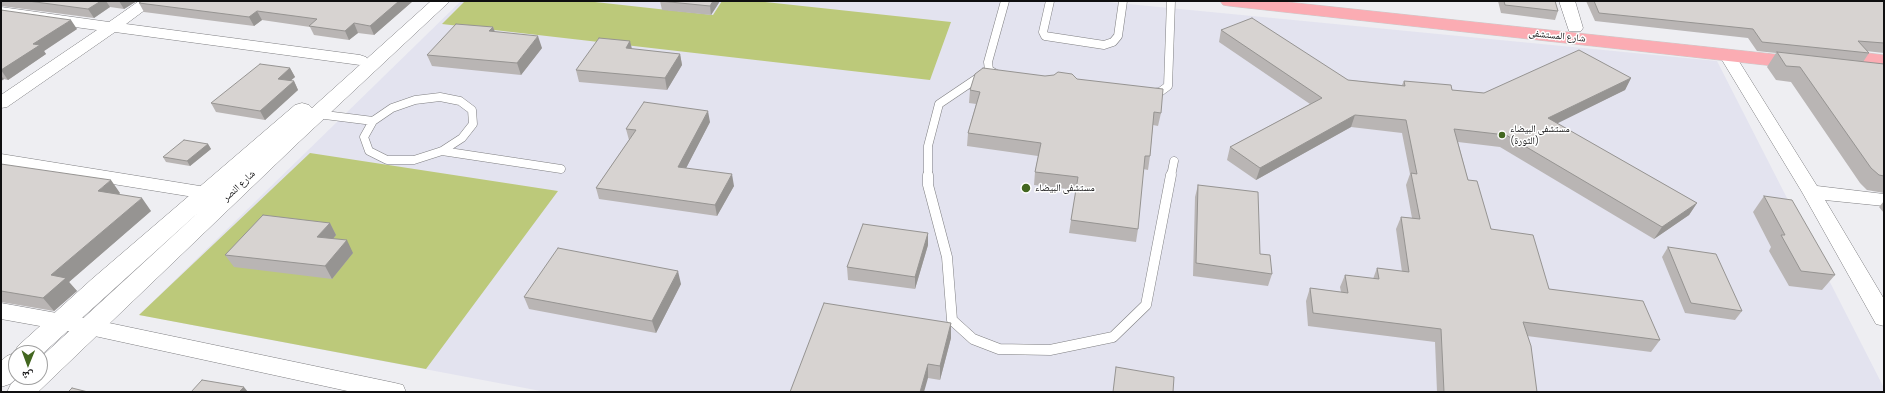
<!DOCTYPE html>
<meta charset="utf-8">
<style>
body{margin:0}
#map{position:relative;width:1885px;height:393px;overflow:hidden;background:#eeeef2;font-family:Manrope,"Noto Naskh Arabic",sans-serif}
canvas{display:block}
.frame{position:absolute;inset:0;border:2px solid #0f0f10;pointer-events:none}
.north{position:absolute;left:8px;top:345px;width:40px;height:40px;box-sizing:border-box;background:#fff;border:1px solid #9f9f9f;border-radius:50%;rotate:181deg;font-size:11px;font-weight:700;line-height:16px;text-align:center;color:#0f0f10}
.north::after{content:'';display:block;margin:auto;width:14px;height:18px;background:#436720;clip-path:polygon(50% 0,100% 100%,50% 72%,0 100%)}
</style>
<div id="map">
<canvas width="1885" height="393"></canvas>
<div class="frame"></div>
<div class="north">ش</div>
</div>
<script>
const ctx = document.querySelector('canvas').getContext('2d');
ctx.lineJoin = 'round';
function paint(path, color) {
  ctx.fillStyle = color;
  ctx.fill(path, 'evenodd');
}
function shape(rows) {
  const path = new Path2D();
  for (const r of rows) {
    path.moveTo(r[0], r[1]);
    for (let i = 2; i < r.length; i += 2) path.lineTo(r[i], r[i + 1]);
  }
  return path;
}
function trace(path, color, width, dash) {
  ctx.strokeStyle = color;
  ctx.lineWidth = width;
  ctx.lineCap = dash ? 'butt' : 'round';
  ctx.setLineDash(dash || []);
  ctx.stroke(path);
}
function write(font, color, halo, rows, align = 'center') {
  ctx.font = font + ' Manrope,"Noto Naskh Arabic",sans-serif';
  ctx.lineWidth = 3;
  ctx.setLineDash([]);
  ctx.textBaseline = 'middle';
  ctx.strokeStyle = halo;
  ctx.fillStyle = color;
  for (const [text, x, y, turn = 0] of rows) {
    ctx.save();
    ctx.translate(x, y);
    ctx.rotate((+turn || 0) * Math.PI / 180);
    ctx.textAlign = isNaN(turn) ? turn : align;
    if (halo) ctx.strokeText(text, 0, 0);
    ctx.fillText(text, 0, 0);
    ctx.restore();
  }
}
const built = shape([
 [461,1,1097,1,1717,61,1884,388,1884,392,546,392,139,315]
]);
const green = shape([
 [465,1,586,1,713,15,722,1,756,1,951,22,930,80,442,24],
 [310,153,558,191,426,369,139,315]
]);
const serviceFar1 = shape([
 [1050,1,1043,32,1045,36,1104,45,1113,42,1118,36,1123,1],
 [998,75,989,70,988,62,1005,1],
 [1151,93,1160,92,1168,86,1171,1],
 [440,97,460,101,472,110,473,124,462,138,442,151,414,160,387,160,369,151,364,137,373,121,392,108,415,100,440,97],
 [317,114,373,121],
 [442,151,561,169],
 [928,176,928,146,939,104,982,75],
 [1171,176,1174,161]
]);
const service = shape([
 [928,175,928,185,947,257,952,320,973,339,999,349,1050,350,1113,337,1146,305,1171,175]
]);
const minor = shape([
 [139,1,157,1,126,24,360,55,366,57,368,60,366,63,360,65,115,32,7,107,1,108,1,95,97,30,1,17,1,7,109,22,139,1],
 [1559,1,1575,1,1583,28,1581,31,1569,31,1559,1],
 [1727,50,1733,52,1735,55,1817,186,1884,194,1884,206,1825,200,1884,299,1884,326,1876,324,1802,192,1719,55,1721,52,1727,50],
 [1,154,206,187,213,189,215,193,213,197,206,199,1,166,1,154],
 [1,303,90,319,395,383,403,385,406,392,352,392,90,335,1,319,1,303]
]);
const tertiary = shape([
 [431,1,450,1,299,142,38,392,7,392,11,384,19,377,40,377,40,358,201,210,40,356,40,353,16,353,16,377,18,377,10,384,1,387,1,361,7,356,14,353,18,346,92,279,295,105,302,103,309,105,312,108,431,1]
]);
const primary = shape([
 [1220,1,1278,1,1801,57,1808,59,1810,63,1808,67,1801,69,1229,6,1223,5,1220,1],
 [1835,49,1884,55,1884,67,1828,59,1826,55,1828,51,1835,49]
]);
const wall = shape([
 [1,1,137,1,124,9,110,7,94,18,1,6],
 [413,1,374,35,358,33,349,40,314,35,310,27,262,20,254,26,144,12,139,3],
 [660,1,720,1,711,15,662,10],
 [1498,1,1555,1,1558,11,1555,20,1501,13],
 [1586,1,1884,1,1884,53,1866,51,1869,53,1863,62,1884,64,1884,193,1867,190,1860,183,1791,82,1776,80,1767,67,1776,53,1757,51,1748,38,1595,21],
 [1,10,77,29,44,51,46,54,8,80,4,79,1,81],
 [493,27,495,32,542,48,521,75,432,66,427,55],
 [1221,30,1348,80,1402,85,1404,81,1452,90,1484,93,1631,78,1625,90,1556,123,1697,203,1689,215,1654,239,1500,147,1458,142,1468,180,1491,229,1549,289,1660,340,1651,352,1527,336,1537,392,1437,392,1435,342,1308,326,1306,301,1310,288,1341,292,1340,287,1345,275,1373,279,1377,268,1402,272,1396,229,1401,217,1412,218,1406,185,1410,174,1402,133,1351,127,1256,180,1227,160,1230,147,1310,104,1219,42],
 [632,49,680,54,682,65,667,90,579,82,576,70],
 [290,68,295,77,290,81,294,81,298,90,265,120,216,112,211,103],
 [1045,76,1077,79,1161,113,1158,126,1153,125,1150,156,1148,170,1143,169,1138,229,1136,242,1069,233,1071,220,1076,190,1034,185,1035,172,1038,156,967,146,968,133,976,104,969,103,970,90],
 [710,122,686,168,734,186,717,216,599,199,596,188,629,140,626,129],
 [208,144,211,149,190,166,166,162,163,157],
 [1,164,120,193,119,195,151,211,69,282,77,291,54,311,1,302],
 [1198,185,1260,254,1272,274,1268,286,1193,276,1195,197],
 [1764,196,1835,275,1822,290,1789,286,1769,251,1771,247,1753,212],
 [1884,201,1884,213,1879,207],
 [330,223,336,235,333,239,353,253,332,279,234,267,225,255],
 [928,233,928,245,915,289,848,280,847,267],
 [1668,247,1742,311,1735,320,1685,313,1662,257],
 [681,284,656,333,529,309,524,297],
 [951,323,951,338,940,380,928,378,790,392]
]);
const shadedWall = shape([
 [101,1,106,1,110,7,94,18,88,9],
 [119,1,137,1,124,9],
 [399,1,413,1,374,35,370,26],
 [713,1,720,1,711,15,710,6],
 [257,11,262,20,254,26,249,17],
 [71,20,77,29,44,51,46,54,8,80,1,70,33,44],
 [354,23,358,33,349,40,345,31],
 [493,27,497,38,489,31],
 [538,36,542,48,521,75,517,63],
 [630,41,633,53,626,48],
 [680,54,682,65,667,90,665,78],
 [290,68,295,77,282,88,278,79],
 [1,76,4,79,1,81],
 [1631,78,1625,90,1542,131,1548,118],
 [294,81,298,90,265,120,260,111],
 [708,111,710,122,681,178,678,167],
 [1355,115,1351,127,1256,180,1260,168],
 [208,144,211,149,190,166,187,161],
 [732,174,734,186,717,216,715,205],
 [111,180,120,193,107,204,98,191],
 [142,198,151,211,69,282,77,291,54,311,43,298,51,275],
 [1697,203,1689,215,1654,239,1662,227],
 [330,223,336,235,324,250,317,237],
 [928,233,928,245,915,289,915,277],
 [347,240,353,253,332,279,325,266],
 [678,271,681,284,656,333,652,321],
 [951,323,951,338,940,380,940,366],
 [928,364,928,378,924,392,920,392],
 [244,387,248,392,239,392]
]);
const building = shape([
 [28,1,101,1,88,9,28,1],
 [142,1,399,1,370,26,354,23,345,31,309,26,317,19,257,11,249,17,139,3,142,1],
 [660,1,713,1,710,6,660,1],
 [1504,1,1555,1,1558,11,1505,5,1504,1],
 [1594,1,1884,1,1884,43,1858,41,1869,53,1762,42,1753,29,1599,13,1594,1],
 [1,10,71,20,33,44,40,45,1,70,1,10],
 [1252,18,1348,80,1405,86,1404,81,1451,85,1452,90,1484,93,1579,50,1631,78,1548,118,1697,203,1662,227,1506,135,1454,129,1468,180,1477,181,1491,229,1533,235,1549,289,1643,301,1660,340,1523,322,1531,346,1537,392,1444,392,1441,329,1313,313,1310,288,1348,293,1345,275,1379,279,1377,268,1409,272,1401,217,1420,219,1411,173,1417,174,1406,120,1355,115,1260,168,1230,147,1322,98,1221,30,1252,18],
 [456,24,493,27,489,31,538,36,517,63,427,55,456,24],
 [599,38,630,41,626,48,680,54,665,78,576,70,599,38],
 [1777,52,1884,64,1884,176,1879,175,1871,168,1800,67,1786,66,1777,52],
 [260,64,290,68,278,79,294,81,260,111,211,103,260,64],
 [983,68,1045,76,1054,75,1058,72,1072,74,1077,79,1163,89,1161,113,1154,112,1150,156,1145,156,1138,229,1071,220,1078,177,1035,172,1041,143,968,133,980,92,970,90,975,74,983,68],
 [644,102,708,111,678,167,732,174,715,205,596,188,636,130,626,129,644,102],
 [184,140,208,144,187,161,163,157,184,140],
 [1,164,111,180,98,191,142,198,51,275,66,278,43,298,1,291,1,164],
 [1198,185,1258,192,1260,254,1270,255,1272,274,1196,263,1198,185],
 [1764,196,1792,200,1835,275,1801,271,1781,235,1785,235,1764,196],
 [263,215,330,223,317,237,347,240,325,266,225,255,263,215],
 [863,224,928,233,915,277,847,267,863,224],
 [1668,247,1716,254,1742,311,1691,303,1668,247],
 [558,248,678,271,652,321,524,297,558,248],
 [824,303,951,323,940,366,928,364,920,392,790,392,824,303],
 [1116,367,1174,377,1173,392,1113,392,1116,367],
 [202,380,244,387,239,392,191,392,202,380],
 [72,388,88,392,68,392,72,388]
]);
const markers = [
 [1502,135,4,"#436720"],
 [1026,188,5,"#436720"]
];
const streetNames = [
 ["شارع المستشفى",1557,36,6],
 ["شارع النصر",239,186,-43]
];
const poiNames = [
 ["مستشفى البيضاء",1510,129],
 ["(الثورة)",1510,141],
 ["مستشفى البيضاء",1035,188]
];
paint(built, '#e3e3ef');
paint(green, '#bcc97a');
trace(serviceFar1, '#7f7f82', 9);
trace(service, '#7f7f82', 11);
trace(minor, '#7f7f82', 1);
trace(tertiary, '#7f7f82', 1);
trace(primary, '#cacaca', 1);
trace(serviceFar1, '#fff', 8);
trace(service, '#fff', 10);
paint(minor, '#fff');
paint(tertiary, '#fff');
paint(primary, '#fbacb3');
paint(wall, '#b9b5b4');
paint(shadedWall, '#969492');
paint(building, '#d7d3d1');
trace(building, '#969492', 1);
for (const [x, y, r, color] of markers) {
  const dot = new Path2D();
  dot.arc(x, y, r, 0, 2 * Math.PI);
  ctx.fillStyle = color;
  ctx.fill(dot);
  trace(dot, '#fff', 1.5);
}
write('10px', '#0f0f10', '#fff', streetNames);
write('10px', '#0f0f10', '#fff', poiNames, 'left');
</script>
